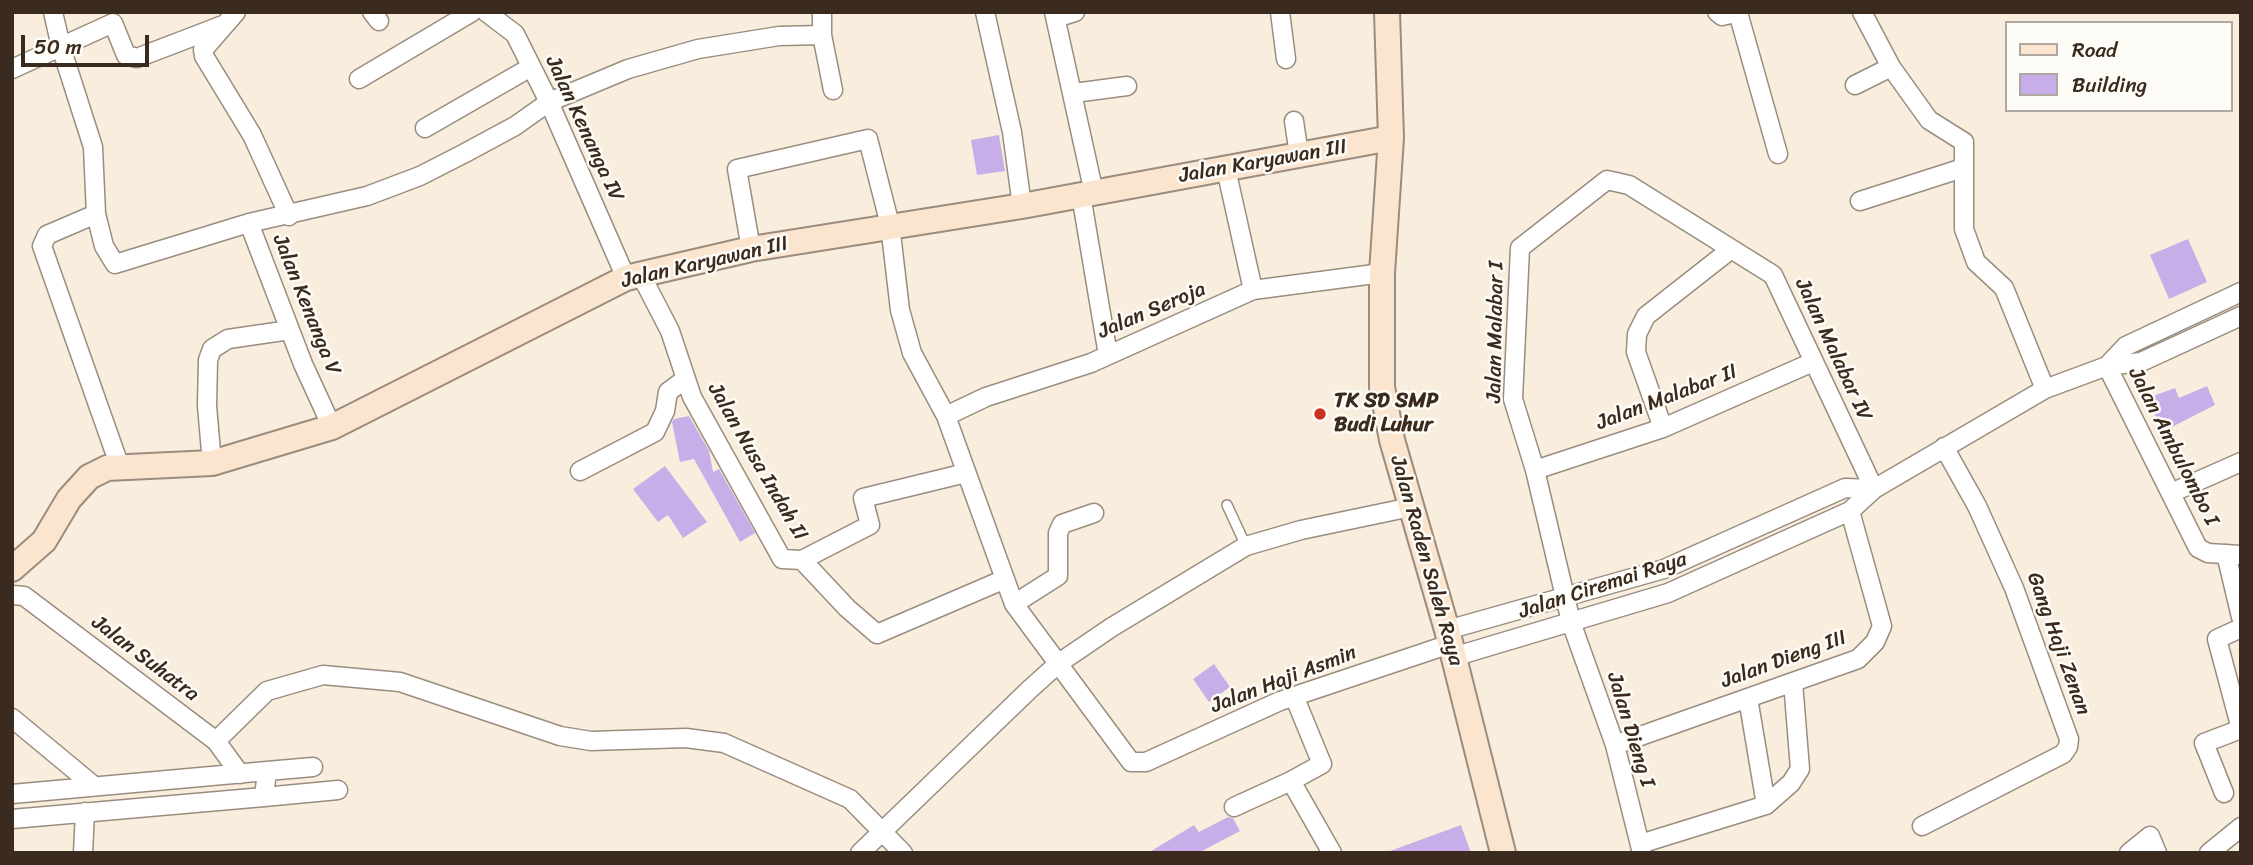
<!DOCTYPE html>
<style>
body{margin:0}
#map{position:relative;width:2253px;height:865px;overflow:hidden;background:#f9edde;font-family:Sriracha,sans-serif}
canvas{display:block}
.frame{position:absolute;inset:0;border:14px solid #3b2a1e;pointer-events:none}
.legend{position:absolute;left:2005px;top:21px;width:228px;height:91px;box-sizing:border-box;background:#fdfcf7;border:2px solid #afa8a0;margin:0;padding:9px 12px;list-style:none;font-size:21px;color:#3b2a1e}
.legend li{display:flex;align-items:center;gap:14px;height:35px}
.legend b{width:35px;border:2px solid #afa8a0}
.scale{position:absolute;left:21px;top:35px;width:128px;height:32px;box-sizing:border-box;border:4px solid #3b2a1e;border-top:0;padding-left:9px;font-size:21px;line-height:24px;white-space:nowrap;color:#3b2a1e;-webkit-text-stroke:5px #fdfcf7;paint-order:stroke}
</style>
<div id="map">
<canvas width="2253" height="865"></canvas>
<div class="frame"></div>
<ul class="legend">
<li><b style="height:9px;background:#fce5cf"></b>Road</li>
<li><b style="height:19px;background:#c8aee8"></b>Building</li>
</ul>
<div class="scale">50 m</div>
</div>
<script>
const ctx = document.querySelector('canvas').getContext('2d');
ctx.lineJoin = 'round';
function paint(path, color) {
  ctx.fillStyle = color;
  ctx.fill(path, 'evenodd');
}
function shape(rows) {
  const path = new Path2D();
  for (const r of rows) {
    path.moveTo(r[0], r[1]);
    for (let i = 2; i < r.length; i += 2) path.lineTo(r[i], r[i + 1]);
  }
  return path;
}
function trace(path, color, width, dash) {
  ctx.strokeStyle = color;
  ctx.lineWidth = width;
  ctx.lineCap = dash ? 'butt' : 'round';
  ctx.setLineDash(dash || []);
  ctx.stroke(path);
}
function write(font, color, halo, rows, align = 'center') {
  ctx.font = font + ' Sriracha,sans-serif';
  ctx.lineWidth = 5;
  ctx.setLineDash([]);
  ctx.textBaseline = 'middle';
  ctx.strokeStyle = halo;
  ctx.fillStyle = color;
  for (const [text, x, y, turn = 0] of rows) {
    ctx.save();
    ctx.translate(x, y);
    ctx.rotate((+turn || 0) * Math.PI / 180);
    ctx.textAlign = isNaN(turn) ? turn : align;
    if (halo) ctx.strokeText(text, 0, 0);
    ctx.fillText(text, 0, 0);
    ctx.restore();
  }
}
const building = shape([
 [999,135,1005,171,977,175,971,140],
 [2188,239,2207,282,2169,299,2150,255],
 [2207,386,2215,405,2162,432,2148,398,2175,388,2179,398],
 [689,416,709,451,713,472,719,469,755,533,740,542,694,459,680,462,672,422,674,419],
 [665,466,707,522,683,538,668,515,658,522,633,489],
 [1214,664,1230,687,1209,702,1193,679],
 [1228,817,1233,818,1240,831,1198,853,1148,853,1194,825,1199,832],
 [1461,825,1471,853,1390,853,1390,851]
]);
const lane = shape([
 [1227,505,1246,546]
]);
const street = shape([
 [53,12,61,47,93,147,96,214,104,246,115,264,249,223,367,196,420,176,465,153,515,126,549,102,628,69,698,49,779,36,822,35],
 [236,12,203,50,204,56,252,135,289,216],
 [372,12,379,21],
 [486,12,515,34,549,102,626,278],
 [822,12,822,35,833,90],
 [985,12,1012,132,1022,206],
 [1054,12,1094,193],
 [1280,12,1286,59],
 [1717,12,1722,16,1735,13,1739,16,1778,154],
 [1862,12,1891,67,1929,120,1964,142,1964,229,1976,262,2004,288,2045,389],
 [1056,18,1075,12],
 [12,69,113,23,126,55,137,58,223,25],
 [359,79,472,12],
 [1855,85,1891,67],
 [1074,93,1127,86],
 [1294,121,1299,155],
 [425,128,531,67],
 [1226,169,1253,290],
 [1081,195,1108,355],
 [1860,201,1963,168],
 [96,214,47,235,42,246,120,467],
 [249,223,303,364,332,427],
 [751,249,737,169,868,139,890,225,900,310,912,353,946,416,1014,604,1131,762,1146,762,1280,701,1450,644],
 [641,275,670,331,692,397,782,559,802,560,847,608,877,634,1005,579],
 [2107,366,2198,548,2208,553,2241,555],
 [2107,366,2126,346,2241,292],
 [946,416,986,397,1091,363,1253,290,1382,273],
 [1663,428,1636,352,1637,334,1646,316,1730,250],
 [212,463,207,406,208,360,212,349,228,339,290,330],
 [1535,470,1663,428,1813,362],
 [580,471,655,432,665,411,668,392,684,380],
 [2171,493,2241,462],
 [2226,554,2241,617],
 [802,560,870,525,863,498,966,473],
 [12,595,24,596,216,741,240,774],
 [1014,604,1058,576,1058,533,1062,524,1094,513],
 [1447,630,1664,569,1845,488,1874,489],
 [1453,657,1668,593,1850,511,1874,489,2045,389,2107,366,2141,362,2241,316],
 [1294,696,1322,764,1291,781,1332,853],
 [1748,698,1766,805],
 [12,718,94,786],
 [216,741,267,691,323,675,400,682,560,736,591,741,686,738,724,743,850,799,903,853],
 [1615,745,1858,659,1875,642,1882,626,1850,511],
 [267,771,313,767],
 [2224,793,2204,743,2241,729,2217,639,2241,628],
 [12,794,267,771,264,797,12,819],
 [264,797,338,790],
 [1234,807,1291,781],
 [1922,826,2063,754,2068,747,2069,739,2014,588,1977,506,1944,447],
 [1640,844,1766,805,1791,783,1800,769,1793,682],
 [83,853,85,812],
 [860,853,1030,689,1059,663,1112,627,1246,546,1301,530,1411,507],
 [1642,853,1615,745,1571,622,1535,470,1513,399,1520,248,1607,180,1629,185,1773,275,1874,489],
 [2129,853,2150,836,2157,853],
 [2209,853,2241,827]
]);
const secondary = shape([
 [1387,12,1391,138,1382,273,1382,387,1392,440,1447,630,1503,853],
 [12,569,44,541,69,499,89,477,107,468,212,463,332,427,626,278,751,249,1022,206,1391,138]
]);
const markers = [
 [1320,414,7,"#c8321e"]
];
const streetNames = [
 ["Jalan Kenanga IV",584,129,65],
 ["Jalan Karyawan III",1263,162,-10],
 ["Jalan Karyawan III",705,263,-13],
 ["Jalan Kenanga V",306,305,68],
 ["Jalan Seroja",1152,311,-23],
 ["Jalan Malabar I",1496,332,-89],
 ["Jalan Malabar IV",1833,350,65],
 ["Jalan Malabar II",1667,398,-21],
 ["Jalan Ambulombo I",2173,447,63],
 ["Jalan Nusa Indah II",757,462,60],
 ["Jalan Raden Saleh Raya",1426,561,74],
 ["Jalan Ciremai Raya",1603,586,-18],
 ["Gang Haji Zenan",2058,644,70],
 ["Jalan Suhatra",145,659,37],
 ["Jalan Dieng III",1784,660,-20],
 ["Jalan Haji Asmin",1284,680,-21],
 ["Jalan Dieng I",1630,730,73]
];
const poiNames = [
 ["TK SD SMP",1334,402],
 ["Budi Luhur",1334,426]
];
paint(building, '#c8aee8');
trace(lane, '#9a8c7e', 12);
trace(street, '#9a8c7e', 21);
trace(secondary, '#9a8c7e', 28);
trace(lane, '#fff', 9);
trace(street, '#fff', 18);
trace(secondary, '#fce5cf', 24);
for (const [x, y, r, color] of markers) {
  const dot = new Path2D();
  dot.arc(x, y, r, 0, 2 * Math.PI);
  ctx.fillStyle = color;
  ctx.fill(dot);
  trace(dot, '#fdfcf7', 2.5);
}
write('21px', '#3b2a1e', '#fdfcf7', streetNames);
write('bold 21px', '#3b2a1e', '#fdfcf7', poiNames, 'left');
</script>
